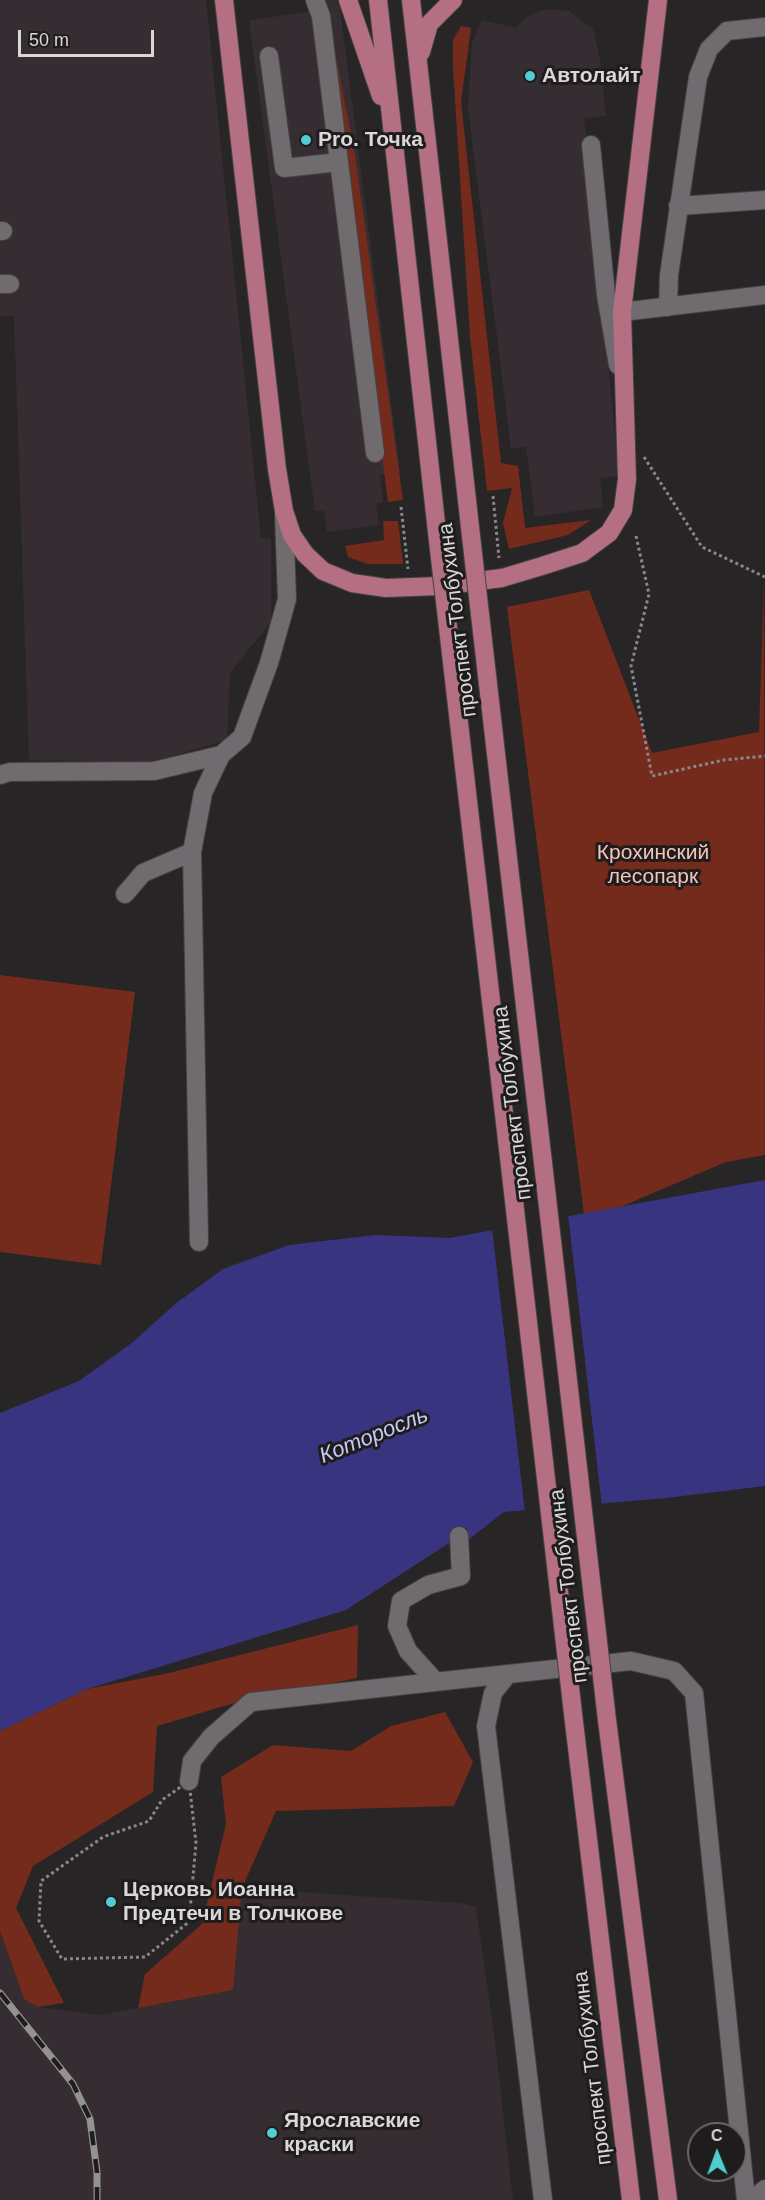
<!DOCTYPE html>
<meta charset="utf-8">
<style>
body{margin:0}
#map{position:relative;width:765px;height:2200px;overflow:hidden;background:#282527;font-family:Arial,sans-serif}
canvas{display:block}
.north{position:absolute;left:687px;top:2122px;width:60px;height:60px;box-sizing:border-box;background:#1f1c1e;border:2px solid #696768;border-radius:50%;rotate:359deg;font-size:16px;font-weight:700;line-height:24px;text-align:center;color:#d9d7d8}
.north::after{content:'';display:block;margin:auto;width:21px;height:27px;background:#51ccd1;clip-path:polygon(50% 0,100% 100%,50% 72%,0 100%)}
.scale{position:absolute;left:18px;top:30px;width:136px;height:27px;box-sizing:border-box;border:3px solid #d9d7d8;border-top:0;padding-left:8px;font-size:18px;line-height:21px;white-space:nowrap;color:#d9d7d8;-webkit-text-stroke:4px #1f1c1e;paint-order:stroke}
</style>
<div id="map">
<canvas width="765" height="2200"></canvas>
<div class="north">С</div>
<div class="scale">50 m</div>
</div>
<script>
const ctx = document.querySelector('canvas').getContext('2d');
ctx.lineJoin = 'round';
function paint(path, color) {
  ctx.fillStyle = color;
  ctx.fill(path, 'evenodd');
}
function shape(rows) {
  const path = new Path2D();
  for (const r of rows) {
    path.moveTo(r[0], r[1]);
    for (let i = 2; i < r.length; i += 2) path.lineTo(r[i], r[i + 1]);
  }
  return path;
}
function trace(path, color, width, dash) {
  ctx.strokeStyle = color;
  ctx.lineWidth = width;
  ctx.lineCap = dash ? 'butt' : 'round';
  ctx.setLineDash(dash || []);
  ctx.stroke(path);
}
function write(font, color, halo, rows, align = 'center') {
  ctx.font = font + ' Arial,sans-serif';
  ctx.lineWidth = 6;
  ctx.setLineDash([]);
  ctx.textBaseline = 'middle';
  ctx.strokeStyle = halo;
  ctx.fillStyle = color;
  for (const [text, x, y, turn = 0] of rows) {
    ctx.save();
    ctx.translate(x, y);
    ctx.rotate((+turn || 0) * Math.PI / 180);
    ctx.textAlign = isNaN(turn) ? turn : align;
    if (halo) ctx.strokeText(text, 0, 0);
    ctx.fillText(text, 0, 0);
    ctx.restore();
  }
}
const built = shape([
 [0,0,206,0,261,538,271,539,271,622,230,673,227,740,152,762,29,760,14,316,0,316],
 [313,0,337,0,340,9,400,472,380,475,383,502,376,503,379,525,327,532,324,511,315,511,249,20,316,11],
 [545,9,569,11,593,29,600,59,606,116,584,118,619,476,600,478,603,507,535,517,526,447,511,448,468,108,472,43,482,20,516,28,526,17],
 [242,1888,459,1903,476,1907,495,2041,513,2200,0,2200,0,1931,24,1999,38,2007,101,2015,233,1990]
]);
const green = shape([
 [324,15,329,21,355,155,403,500,388,502],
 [461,26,471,28,461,102,501,463,518,466,525,528,591,520,568,535,509,549,503,523,512,488,487,491,470,337,453,68,453,40],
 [383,521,398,521,403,564,368,564,348,557,345,546,384,540],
 [764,583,765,1155,726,1162,585,1222,507,607,589,590,652,753,759,732],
 [0,975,135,992,101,1265,0,1252],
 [358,1625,357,1678,231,1704,157,1726,153,1792,33,1866,16,1908,64,2003,38,2007,24,1999,0,1931,0,1731,87,1689,169,1673],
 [445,1712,473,1762,454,1806,276,1811,242,1888,233,1990,138,2008,145,1974,202,1924,226,1824,221,1777,273,1745,351,1751,391,1726]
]);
const water = shape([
 [765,1180,765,1486,666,1498,504,1512,468,1540,467,1528,453,1529,452,1541,346,1610,87,1689,0,1731,0,1413,79,1381,133,1342,175,1304,223,1269,289,1245,375,1235,450,1238]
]);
const pier = shape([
 [568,1214,602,1507,525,1513,492,1228]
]);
const path = shape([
 [644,457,702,547,765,577],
 [493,496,499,558],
 [401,507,408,569],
 [636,536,649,594,631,666,652,776,724,760,765,756],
 [189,1781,196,1843,189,1922,145,1957,62,1959,39,1921,41,1881,103,1837,149,1821,162,1800,189,1781]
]);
const minor = shape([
 [315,0,321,16,375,453],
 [269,56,284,168,339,162],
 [591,145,606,295,618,365],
 [678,206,765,200],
 [0,231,3,231],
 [0,284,10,284],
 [668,307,669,275,698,77,709,49,727,31,765,27],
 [622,312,765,295],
 [0,775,10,772,154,771,221,755,242,737,269,663,287,599,284,516],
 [125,894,143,873,192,852],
 [199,1242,192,852,203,793,221,755],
 [436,1682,408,1651,397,1626,401,1601,428,1585,461,1576,459,1536],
 [189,1781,192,1761,211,1737,251,1702,508,1674],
 [543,2200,486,1726,493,1693,508,1674,631,1661,674,1671,694,1693,746,2200],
 [753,2200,765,2189]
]);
const major = shape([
 [224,0,277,469,284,511,292,535,305,554,323,571,352,583,386,588,439,586,502,578,542,566,582,553,609,533,623,510,627,479,622,312,658,0],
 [348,0,381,96],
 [378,0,437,532],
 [411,0,471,536],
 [421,52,429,24,453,0],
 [607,1720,668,2200],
 [574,1722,631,2200]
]);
const rail = shape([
 [0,1993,73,2084,90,2119,97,2172,97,2200]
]);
const majorBridge = shape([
 [437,532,574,1722],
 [471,536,607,1720]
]);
const markers = [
 [530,76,6,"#51ccd1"],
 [306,140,6,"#51ccd1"],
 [111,1902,6,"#51ccd1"],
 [272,2133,6,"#51ccd1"]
];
const poiNames = [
 ["Автолайт",542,76],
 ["Pro. Точка",318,140],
 ["Церковь Иоанна",123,1890],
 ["Предтечи в Толчкове",123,1914],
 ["Ярославские",284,2121],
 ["краски",284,2145]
];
const streetNames = [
 ["проспект Толбухина",458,620,-97],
 ["проспект Толбухина",513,1103,-97],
 ["проспект Толбухина",569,1586,-97],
 ["проспект Толбухина",593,2068,-97]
];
const parkNames = [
 ["Крохинский",653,853],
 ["лесопарк",653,877]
];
const waterNames = [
 ["Которосль",374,1436,-22]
];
paint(built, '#352d32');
paint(green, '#742b1c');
paint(water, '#39347f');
paint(pier, '#282527');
trace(minor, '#454244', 20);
trace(major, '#454244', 20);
trace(path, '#898788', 3, [3, 3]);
trace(minor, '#6f6b6e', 18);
trace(major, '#b56f82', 18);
trace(rail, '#939192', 7);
trace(rail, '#1f1c1e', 4.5, [14]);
trace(majorBridge, '#454244', 20, []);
trace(majorBridge, '#b56f82', 18);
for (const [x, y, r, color] of markers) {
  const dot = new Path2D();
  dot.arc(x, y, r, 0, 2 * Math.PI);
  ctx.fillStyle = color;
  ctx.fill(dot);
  trace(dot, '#1f1c1e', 2);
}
write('bold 21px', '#d9d7d8', '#1f1c1e', poiNames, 'left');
write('21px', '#d9d7d8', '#1f1c1e', streetNames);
write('21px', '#f6c3b7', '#1f1c1e', parkNames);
write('italic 22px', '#c5c8f4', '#1f1c1e', waterNames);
</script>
